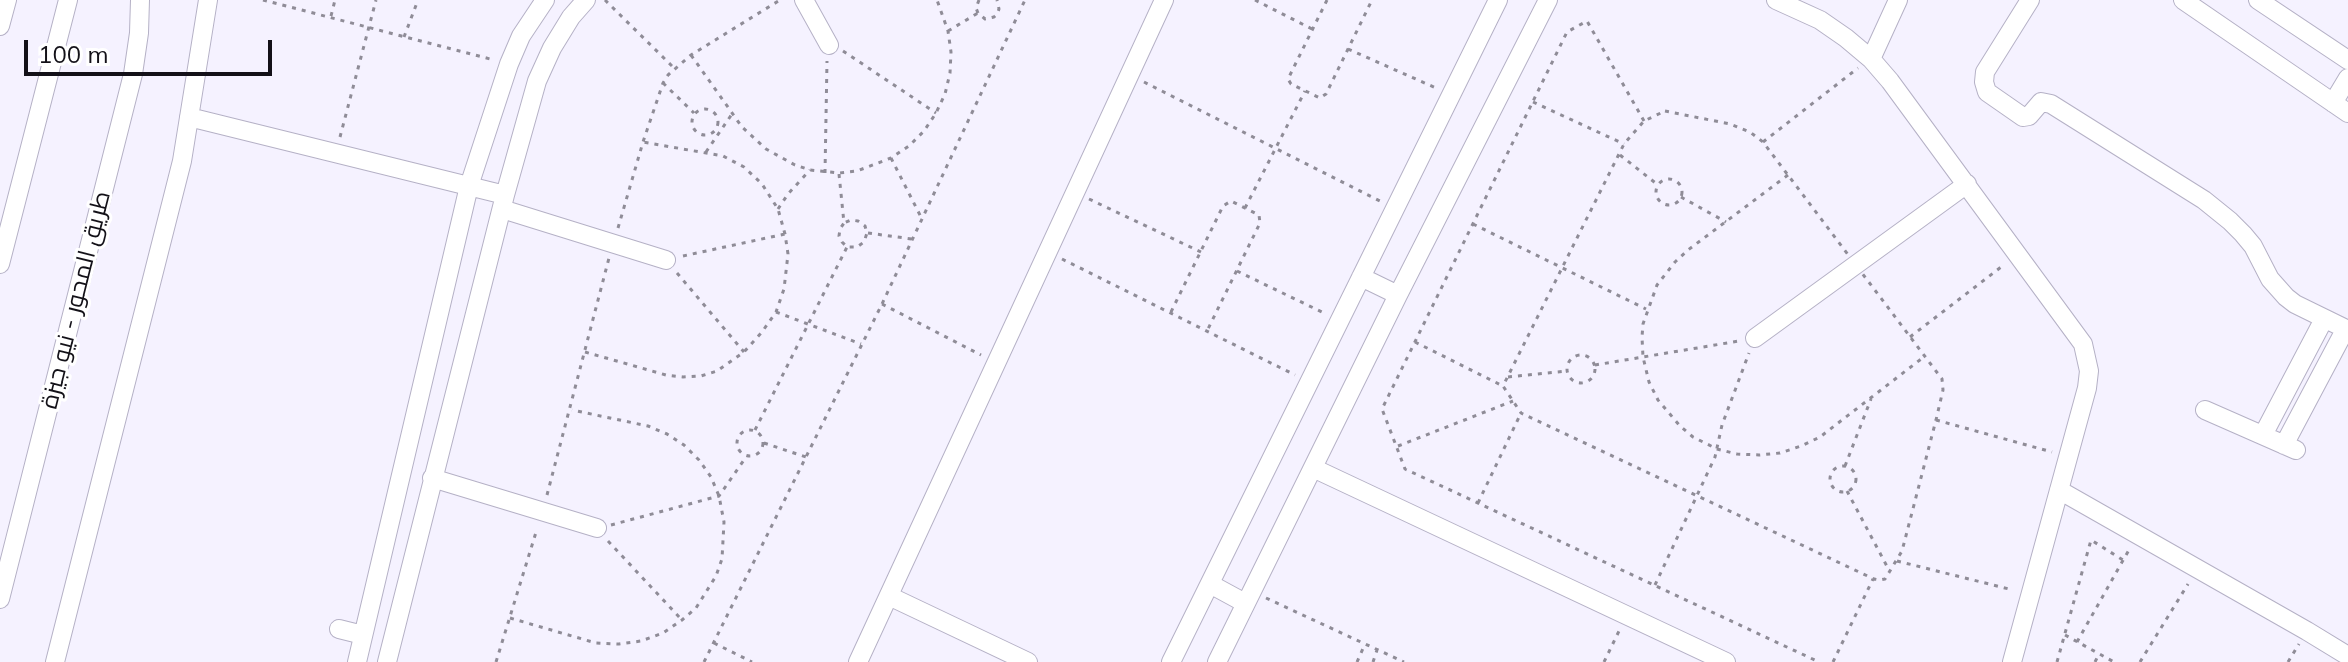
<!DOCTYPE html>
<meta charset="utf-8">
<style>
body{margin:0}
#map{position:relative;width:2348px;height:662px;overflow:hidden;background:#f5f2ff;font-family:Mulish,sans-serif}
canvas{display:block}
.scale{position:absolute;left:24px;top:40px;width:248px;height:36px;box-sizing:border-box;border:4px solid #131118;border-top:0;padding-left:10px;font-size:24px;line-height:28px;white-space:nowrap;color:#131118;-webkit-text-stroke:6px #fff;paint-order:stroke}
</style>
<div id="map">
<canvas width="2348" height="662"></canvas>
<div class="scale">100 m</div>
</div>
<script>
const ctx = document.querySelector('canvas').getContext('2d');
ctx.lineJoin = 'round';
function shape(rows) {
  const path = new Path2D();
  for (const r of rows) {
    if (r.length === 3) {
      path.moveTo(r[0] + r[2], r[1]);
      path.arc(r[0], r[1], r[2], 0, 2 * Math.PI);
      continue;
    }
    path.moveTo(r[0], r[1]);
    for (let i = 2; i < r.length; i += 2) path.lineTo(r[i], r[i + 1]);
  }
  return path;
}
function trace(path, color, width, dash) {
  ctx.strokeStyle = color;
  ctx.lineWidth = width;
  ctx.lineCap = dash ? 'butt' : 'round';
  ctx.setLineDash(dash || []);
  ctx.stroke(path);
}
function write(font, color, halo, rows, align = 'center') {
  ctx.font = font + ' Mulish,Cairo,sans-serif';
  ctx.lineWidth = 6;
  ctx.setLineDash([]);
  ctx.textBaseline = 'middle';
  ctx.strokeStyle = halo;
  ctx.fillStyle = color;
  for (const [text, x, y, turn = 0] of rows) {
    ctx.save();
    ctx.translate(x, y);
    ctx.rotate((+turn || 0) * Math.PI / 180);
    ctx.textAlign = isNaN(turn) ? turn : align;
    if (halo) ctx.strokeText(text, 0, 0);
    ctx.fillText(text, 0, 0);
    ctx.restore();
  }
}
const path = shape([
 [263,0,494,60],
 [605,0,674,68],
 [979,0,976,8,978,13,985,19,994,17,997,14,999,9,997,0],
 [1255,0,1312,29],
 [1327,0,1288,79,1291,84,1320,98,1326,94,1372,0],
 [331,16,335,0],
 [948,31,978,13],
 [404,37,418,0],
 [1348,49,1436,88],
 [843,51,936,113],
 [691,55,742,127,766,149,795,165,810,170,839,173,857,171,891,158,909,146,924,131,936,113,945,94,950,73,951,52,948,31,937,0],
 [1144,82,1380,201],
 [663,83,694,113],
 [1533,102,1624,144],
 [705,122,13],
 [1665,111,1730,124,1750,132,1763,142,1942,379,1943,390,1936,420,1902,551,1885,579,1880,580,1874,579,1521,413,1503,386,1624,144,1644,121,1665,111],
 [1644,121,1587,21,1567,32,1382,409,1405,469,1819,662],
 [340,137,376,0],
 [1763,142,1858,68],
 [706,152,732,114],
 [1620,155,1658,185],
 [891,158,922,219],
 [825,173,827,61],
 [839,174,844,223,840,229,839,236,842,242,847,247,857,247,864,242,867,233,865,226,858,221,851,220,844,223],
 [1788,175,1688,250,1675,262,1657,285,1643,324,1642,337,1643,357,1649,382,1658,400,1680,426,1693,437,1717,449,1737,454,1759,455,1780,453,1801,446,1820,437,1925,356],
 [1669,192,13],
 [1681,197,1726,222],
 [1089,199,1201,252],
 [1245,208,1305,91],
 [778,209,788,194,810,170],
 [1473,224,1646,309],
 [618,228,643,142,663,83,668,75,691,55,780,0],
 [868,233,912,239],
 [683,256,785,234],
 [1062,259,1295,375],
 [1237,271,1324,313],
 [677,273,744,352],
 [882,304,981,355],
 [776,312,861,344],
 [1171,312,1223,206,1231,201,1259,215,1260,223,1207,331],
 [1910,337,2005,264],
 [1415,342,1503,386],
 [585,352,666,375,683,377,701,376,717,371,744,352,762,332,776,312,784,289,788,254,785,234,778,209,762,184,744,167,723,156,643,142],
 [1581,369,14],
 [1595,365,1739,341],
 [1508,377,1567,371],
 [1936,420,2052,452],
 [750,443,13],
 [755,430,847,247],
 [764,443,806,457],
 [1398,446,1513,401],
 [1845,466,1871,399],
 [1843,479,13],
 [1847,491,1890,572],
 [547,495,609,258],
 [1478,503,1521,413],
 [611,525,719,496,746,457],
 [608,541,682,620],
 [1897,561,2013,590],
 [1655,585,1715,457,1722,425,1749,353],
 [1266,598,1404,662],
 [510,618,596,643,619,644,641,641,663,633,682,620,696,608,716,576,722,559,724,522,719,496,711,477,699,460,684,445,667,434,648,426,572,410],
 [2065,635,2114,662],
 [2077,642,2130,548],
 [714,643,752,662],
 [496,662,537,529],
 [704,662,882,304,1025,0],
 [1357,662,1365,644],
 [1373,662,1377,650],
 [1604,662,1620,629],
 [1833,662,1873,579],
 [2057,662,2091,540,2123,560],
 [2095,662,2099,654],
 [2140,662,2188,584],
 [2288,662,2299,644]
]);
const minor = shape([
 [804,0,829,45],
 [1776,0,1820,20,1846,38,1871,59,1890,81,2083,344,2089,371,2087,388,2012,662],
 [2030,0,1985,72,1984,82,1987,92,2023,117,2029,116,2041,102,2051,104,2204,200,2230,221,2243,234,2253,246,2270,279,2286,297,2295,304,2348,330],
 [2183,0,2348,113],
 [2258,0,2348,60],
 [0,26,7,0],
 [1871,59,1898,0],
 [2333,103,2348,78],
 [189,117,505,195],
 [502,209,666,260],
 [0,264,68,0],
 [1361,277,1398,295],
 [1755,338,1967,184],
 [2205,410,2296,450],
 [2263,435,2324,319],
 [2284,445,2345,330],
 [1313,468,1726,662],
 [432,478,597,528],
 [2059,490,2307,631,2348,656],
 [1210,584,1245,603],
 [889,596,1028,662],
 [0,599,133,74,139,33,140,0],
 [339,629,363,635],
 [55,662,182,161,208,0],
 [357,662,469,186,509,64,521,36,545,0],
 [387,662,505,195,537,81,552,48,571,17,586,0],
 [858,662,1164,0],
 [1171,662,1498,0],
 [1217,662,1398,295,1548,0]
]);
const streetNames = [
 ["طريق المحور - نيو جيزة",76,300,-76]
];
trace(minor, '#b5b1c6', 20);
trace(path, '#8f8c97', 3, [4, 6]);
trace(minor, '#fff', 18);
write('24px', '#131118', '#fff', streetNames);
</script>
